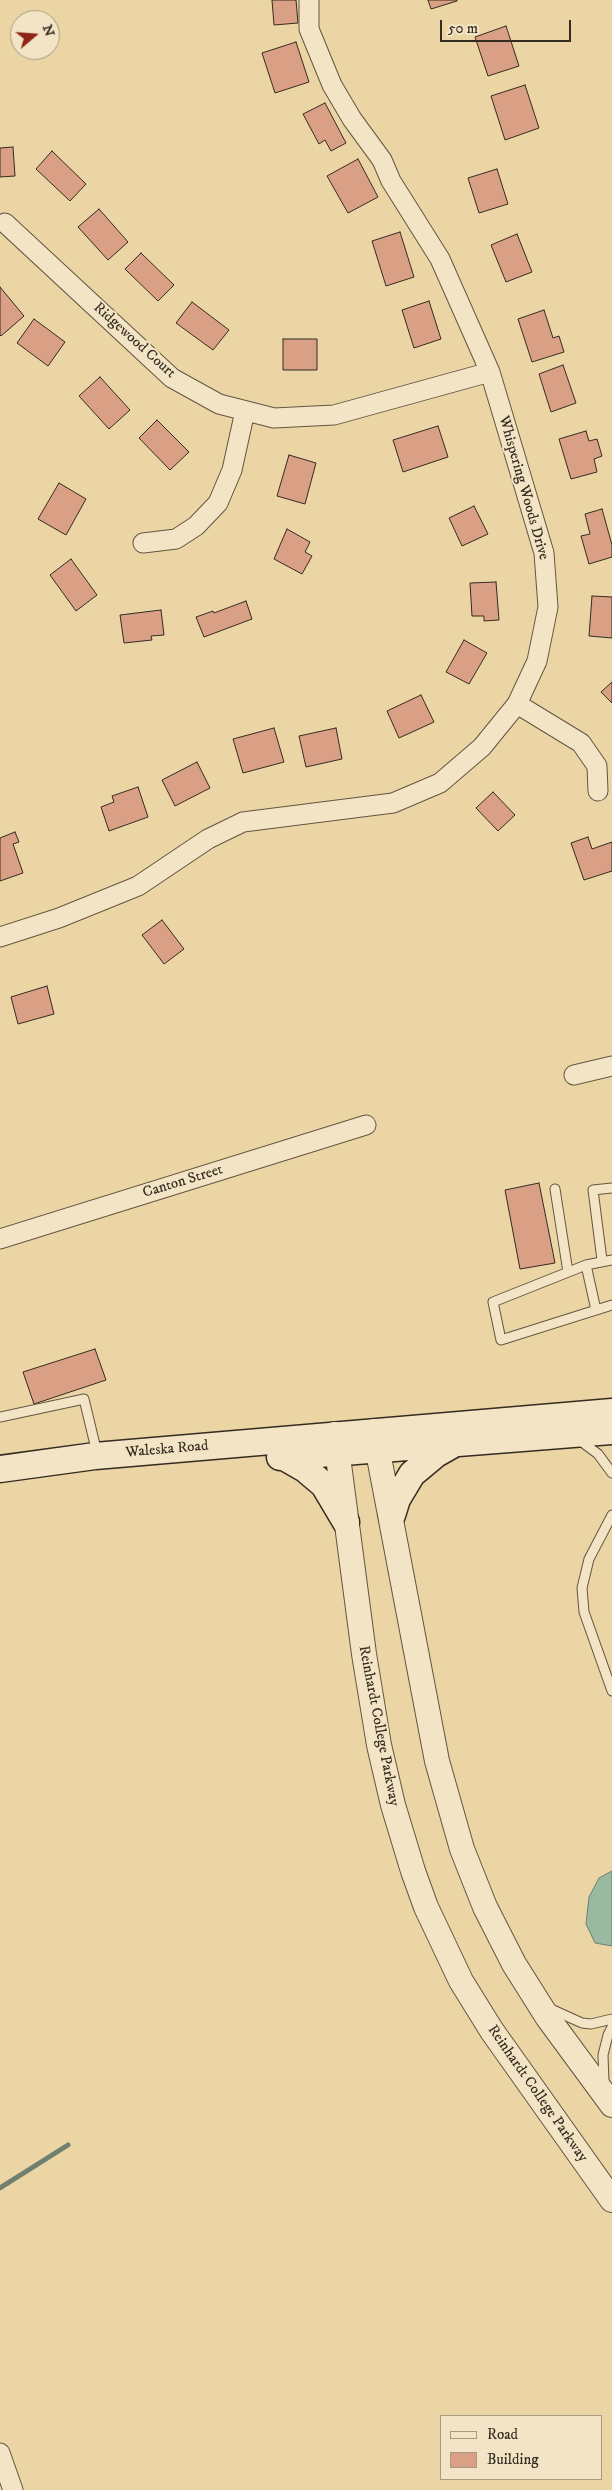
<!DOCTYPE html>
<style>
body{margin:0}
#map{position:relative;width:612px;height:2490px;overflow:hidden;background:#ebd5a5;font-family:"IM FELL DW Pica",serif}
canvas{display:block}
.legend{position:absolute;left:440px;top:2415px;width:162px;height:65px;box-sizing:border-box;background:#f2e4c4;border:1px solid #a69a83;margin:0;padding:6px 9px;list-style:none;font-size:15px;color:#342b21}
.legend li{display:flex;align-items:center;gap:10px;height:25px}
.legend b{width:25px;border:1px solid #a69a83}
.north{position:absolute;left:10px;top:10px;width:50px;height:50px;box-sizing:border-box;background:#f2e4c4;border:1px solid #a69a83;border-radius:50%;rotate:72deg;font-size:14px;font-weight:700;line-height:20px;text-align:center;color:#342b21}
.north::after{content:'';display:block;margin:auto;width:18px;height:22px;background:#8f2418;clip-path:polygon(50% 0,100% 100%,50% 72%,0 100%)}
.scale{position:absolute;left:440px;top:20px;width:131px;height:22px;box-sizing:border-box;border:2px solid #342b21;border-top:0;padding-left:6px;font-size:15px;line-height:18px;white-space:nowrap;color:#342b21;-webkit-text-stroke:4px #f2e4c4;paint-order:stroke}
</style>
<div id="map">
<canvas width="612" height="2490"></canvas>
<ul class="legend">
<li><b style="height:6px;background:#f2e4c4"></b>Road</li>
<li><b style="height:14px;background:#daa085"></b>Building</li>
</ul>
<div class="north">N</div>
<div class="scale">50 m</div>
</div>
<script>
const ctx = document.querySelector('canvas').getContext('2d');
ctx.lineJoin = 'round';
function paint(path, color) {
  ctx.fillStyle = color;
  ctx.fill(path, 'evenodd');
}
function shape(rows) {
  const path = new Path2D();
  for (const r of rows) {
    path.moveTo(r[0], r[1]);
    for (let i = 2; i < r.length; i += 2) path.lineTo(r[i], r[i + 1]);
  }
  return path;
}
function trace(path, color, width, dash) {
  ctx.strokeStyle = color;
  ctx.lineWidth = width;
  ctx.lineCap = dash ? 'butt' : 'round';
  ctx.setLineDash(dash || []);
  ctx.stroke(path);
}
function write(font, color, halo, rows, align = 'center') {
  ctx.font = font + ' "IM FELL DW Pica",serif';
  ctx.lineWidth = 4;
  ctx.setLineDash([]);
  ctx.textBaseline = 'middle';
  ctx.strokeStyle = halo;
  ctx.fillStyle = color;
  for (const [text, x, y, turn = 0] of rows) {
    ctx.save();
    ctx.translate(x, y);
    ctx.rotate((+turn || 0) * Math.PI / 180);
    ctx.textAlign = isNaN(turn) ? turn : align;
    if (halo) ctx.strokeText(text, 0, 0);
    ctx.fillText(text, 0, 0);
    ctx.restore();
  }
}
const water = shape([
 [612,1871,612,1946,595,1943,586,1924,589,1897,599,1878,612,1871]
]);
const stream = shape([
 [0,2188,68,2145]
]);
const building = shape([
 [272,0,296,0,298,23,274,25,272,0],
 [428,0,457,0,457,1,431,9,428,0],
 [506,26,519,66,488,76,475,37,506,26],
 [296,42,309,82,275,93,262,53,296,42],
 [525,85,539,128,505,140,491,96,525,85],
 [325,103,346,143,331,151,325,140,319,144,303,114,325,103],
 [13,147,15,176,0,177,0,148,13,147],
 [52,151,86,184,70,201,36,169,52,151],
 [358,159,378,197,348,213,327,176,358,159],
 [497,169,508,204,479,213,468,178,497,169],
 [99,209,128,242,108,260,78,227,99,209],
 [400,232,414,277,386,286,372,241,400,232],
 [517,234,532,272,506,282,491,245,517,234],
 [141,253,174,285,158,301,125,269,141,253],
 [0,287,24,316,1,336,0,335,0,287],
 [429,301,441,339,414,348,402,310,429,301],
 [192,302,229,330,213,350,176,323,192,302],
 [544,310,553,338,559,336,564,352,532,362,518,319,544,310],
 [34,319,65,342,48,366,17,343,34,319],
 [283,339,317,339,317,370,283,370,283,339],
 [563,365,576,403,551,412,539,374,563,365],
 [100,377,130,410,109,429,79,396,100,377],
 [157,420,189,452,170,470,139,438,157,420],
 [438,426,448,457,403,472,393,440,438,426],
 [586,431,589,441,597,439,602,456,594,459,597,472,571,479,559,439,586,431],
 [289,455,316,463,305,504,277,496,289,455],
 [59,483,86,499,66,535,38,519,59,483],
 [474,506,488,534,462,546,449,518,474,506],
 [602,509,612,545,612,557,589,564,581,536,590,534,585,514,602,509],
 [287,529,310,542,305,552,312,556,302,574,274,559,287,529],
 [71,559,97,595,76,611,50,575,71,559],
 [496,582,499,620,484,621,484,616,472,616,470,583,496,582],
 [592,596,612,597,612,638,589,636,592,596],
 [246,601,252,619,204,637,196,617,213,611,214,613,246,601],
 [161,610,164,635,151,636,152,640,124,643,120,615,161,610],
 [464,640,487,653,469,684,446,672,464,640],
 [612,682,612,703,601,692,612,682],
 [421,695,434,722,399,738,387,711,421,695],
 [274,728,284,762,243,773,233,739,274,728],
 [336,728,342,759,306,767,299,736,336,728],
 [197,762,210,788,175,806,162,780,197,762],
 [138,787,148,817,109,831,101,807,114,802,112,796,138,787],
 [493,792,515,815,498,831,476,808,493,792],
 [15,832,19,842,13,844,23,873,0,881,0,838,15,832],
 [588,837,592,849,612,842,612,871,584,880,571,843,588,837],
 [162,920,184,949,164,964,142,935,162,920],
 [47,986,54,1014,18,1024,11,997,47,986],
 [539,1183,555,1263,520,1269,505,1190,539,1183],
 [95,1349,106,1380,34,1404,23,1372,95,1349]
]);
const service = shape([
 [555,1189,568,1272],
 [602,1260,593,1190,612,1188],
 [586,1265,493,1302,501,1340,612,1305],
 [596,1310,586,1265,612,1260],
 [0,1417,84,1399,97,1453],
 [578,1439,598,1454,612,1473],
 [612,1515,589,1559,582,1588,584,1612,612,1691],
 [551,2009,582,2023,591,2024,612,2019],
 [604,2083,603,2055,608,2035,612,2027]
]);
const minor = shape([
 [5,223,172,378,219,404,274,418,334,415,490,372],
 [143,543,176,539,196,526,218,503,232,470,245,411],
 [517,704,581,743,597,766,598,791],
 [0,937,59,918,138,886,208,839,243,822,393,803,440,783,482,747,517,704,537,661,548,607,544,553,490,372,440,259,391,181,382,160,352,119,332,85,309,29,309,0],
 [574,1075,612,1066],
 [0,1239,366,1125],
 [0,2453,13,2490]
]);
const tertiary = shape([
 [374,1431,437,1761,462,1849,485,1907,514,1964,548,2018,612,2105],
 [335,1434,364,1654,379,1745,393,1805,413,1871,426,1907,461,1981,492,2031,612,2200]
]);
const secondary = shape([
 [280,1457,612,1431],
 [284,1457,305,1469,324,1485,346,1522],
 [0,1469,95,1456,612,1412],
 [392,1515,397,1499,412,1474,436,1454,452,1445]
]);
const streetNames = [
 ["Ridgewood Court",134,341,42],
 ["Whispering Woods Drive",523,488,74],
 ["Canton Street",183,1182,-17],
 ["Waleska Road",167,1450,-5],
 ["Reinhardt College Parkway",378,1726,79],
 ["Reinhardt College Parkway",537,2094,55]
];
paint(water, '#99b9a1');
trace(water, '#71806e', 1);
trace(stream, '#71806e', 5);
paint(building, '#daa085');
trace(building, '#342b21', 1);
trace(service, '#625642', 11);
trace(minor, '#625642', 21);
trace(tertiary, '#625642', 26);
trace(secondary, '#342b21', 29);
trace(service, '#f2e4c4', 9);
trace(minor, '#f2e4c4', 19);
trace(tertiary, '#f2e4c4', 24);
trace(secondary, '#f2e4c4', 26);
write('15px', '#342b21', '#f2e4c4', streetNames);
</script>
